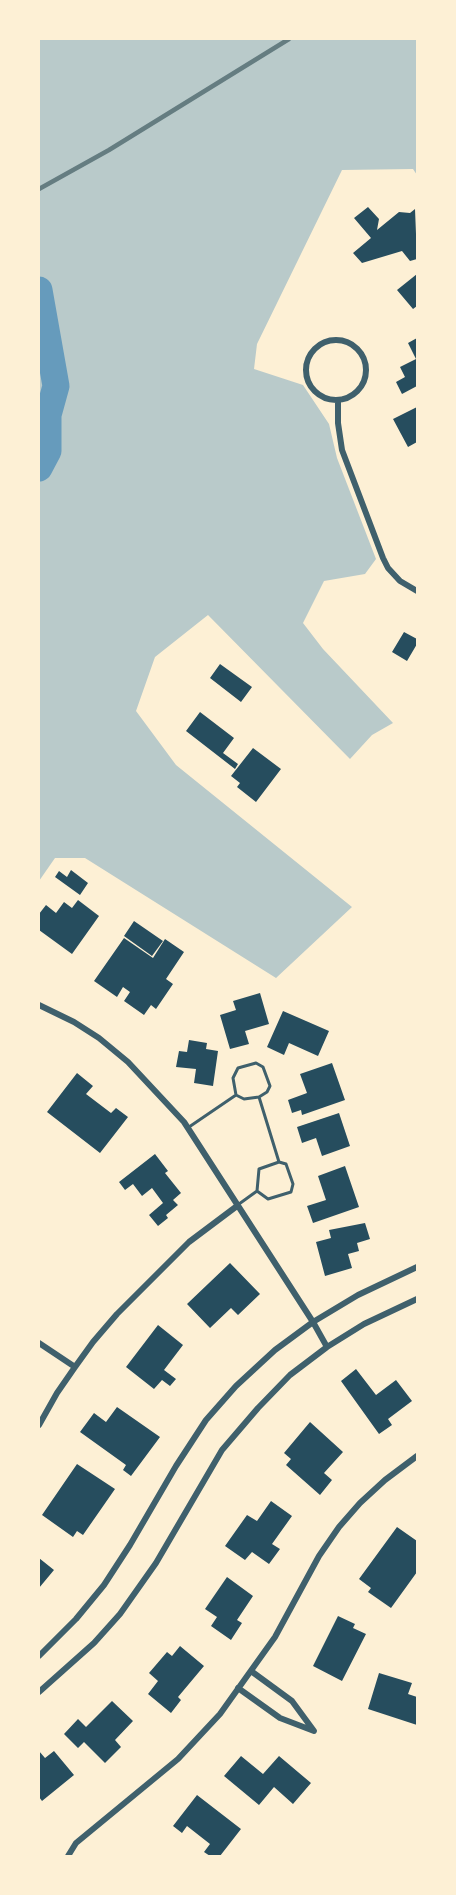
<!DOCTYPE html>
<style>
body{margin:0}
#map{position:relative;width:456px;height:1895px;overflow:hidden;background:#fdf0d5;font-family:"PT Serif",serif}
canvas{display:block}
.frame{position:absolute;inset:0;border:40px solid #fdf0d5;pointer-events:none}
</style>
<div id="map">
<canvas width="456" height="1895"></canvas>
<div class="frame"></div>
</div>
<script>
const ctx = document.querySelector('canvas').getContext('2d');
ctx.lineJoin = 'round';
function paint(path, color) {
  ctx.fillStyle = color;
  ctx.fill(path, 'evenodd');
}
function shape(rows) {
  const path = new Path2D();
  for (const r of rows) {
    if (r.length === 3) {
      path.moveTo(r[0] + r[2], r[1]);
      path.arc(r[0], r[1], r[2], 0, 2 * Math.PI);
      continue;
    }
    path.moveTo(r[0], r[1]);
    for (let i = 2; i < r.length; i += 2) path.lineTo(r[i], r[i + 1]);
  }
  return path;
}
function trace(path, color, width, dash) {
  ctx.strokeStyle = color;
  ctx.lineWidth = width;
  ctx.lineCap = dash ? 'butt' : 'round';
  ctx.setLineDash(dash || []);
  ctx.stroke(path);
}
const green = shape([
 [39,39,417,39,417,175,413,169,342,170,257,344,254,369,303,385,329,424,337,458,376,559,365,574,324,581,303,623,323,649,393,723,372,735,350,759,208,615,155,657,136,711,176,765,352,907,276,978,85,858,55,858,39,881]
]);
const river = shape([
 [39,290,56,386,48,415,48,451,39,468]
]);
const building = shape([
 [368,207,379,219,377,230,399,212,410,213,415,209,417,259,410,261,402,251,362,263,353,253,371,238,354,218],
 [417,274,417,306,413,309,397,290],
 [417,338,417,386,402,394,396,382,405,377,400,367,416,359,408,343],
 [417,407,417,442,408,447,393,419],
 [404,632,417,639,417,644,407,661,392,652],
 [220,664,252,687,241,702,210,678],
 [200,712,234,738,223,753,238,764,235,769,186,731],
 [253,748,281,769,256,802,237,787,240,783,231,776],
 [71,870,88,883,80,895,55,877,59,871,67,877],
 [78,900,99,916,72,954,39,930,39,914,46,905,56,913,64,902,72,908],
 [134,921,163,941,152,956,124,936],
 [124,938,153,958,165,939,184,952,166,979,173,984,156,1009,151,1005,144,1015,124,1001,130,992,123,987,117,997,94,981],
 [260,993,269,1024,245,1031,249,1044,230,1049,220,1015,236,1010,233,1001],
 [283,1011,329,1031,318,1056,289,1043,284,1055,267,1047],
 [189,1040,207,1043,206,1049,218,1051,213,1086,194,1083,196,1069,176,1067,179,1051,187,1052],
 [332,1063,345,1100,302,1115,301,1110,292,1113,288,1100,307,1093,300,1074],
 [77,1073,93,1086,86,1094,111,1113,116,1108,128,1117,100,1153,47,1112],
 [339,1113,350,1146,322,1156,316,1138,302,1143,297,1127],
 [155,1154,168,1171,165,1173,181,1193,173,1200,178,1205,166,1215,168,1218,158,1226,149,1215,163,1203,152,1188,142,1196,133,1184,125,1190,119,1182],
 [345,1166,359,1207,313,1223,307,1206,326,1200,318,1176],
 [365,1223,370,1239,357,1243,359,1251,348,1254,352,1268,325,1276,316,1242,331,1238,329,1230],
 [230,1263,260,1294,238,1315,231,1308,210,1328,187,1304],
 [158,1325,183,1345,164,1370,176,1379,170,1386,162,1380,154,1389,126,1367],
 [356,1369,376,1395,396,1380,412,1401,388,1419,392,1425,379,1434,341,1381],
 [117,1407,160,1437,131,1476,123,1470,126,1465,80,1432,94,1413,106,1422],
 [310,1422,343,1452,324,1473,332,1480,320,1495,286,1465,291,1459,284,1453],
 [77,1464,115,1489,83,1535,77,1531,73,1537,42,1515],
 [271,1501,292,1516,272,1544,280,1549,269,1564,252,1552,245,1560,225,1546,247,1515,257,1521],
 [397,1527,417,1541,417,1572,391,1608,368,1592,371,1588,359,1579],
 [39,1558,54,1570,39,1588],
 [227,1577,253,1596,237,1620,242,1623,231,1640,211,1626,217,1617,205,1609],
 [338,1616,355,1624,353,1628,366,1634,342,1681,313,1666],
 [180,1646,204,1666,178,1697,181,1700,171,1713,148,1694,158,1681,149,1673,167,1652,172,1656],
 [379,1673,412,1683,408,1694,417,1697,417,1725,368,1709],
 [112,1701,133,1721,115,1740,121,1747,105,1763,84,1742,78,1748,64,1734,78,1719,86,1727],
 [39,1751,45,1758,54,1751,74,1775,42,1801,39,1797],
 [241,1756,263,1774,279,1756,311,1783,293,1804,274,1787,259,1805,224,1776],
 [197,1795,241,1829,220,1856,210,1856,204,1852,210,1844,187,1826,182,1833,173,1826]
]);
const service = shape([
 [236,1095,233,1078,238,1068,256,1063,263,1067,270,1086,267,1092,259,1097],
 [189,1127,236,1095,244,1099,259,1097,279,1162,259,1169,257,1191,239,1204],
 [257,1191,268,1199,291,1192,293,1184,286,1164,279,1162]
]);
const minor = shape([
 [336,370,30],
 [338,400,338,423,342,450,383,558,388,568,400,581,417,591],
 [39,1005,74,1022,99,1038,128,1062,184,1122,313,1322,327,1347],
 [39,1343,75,1367],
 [39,1425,57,1393,75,1367,93,1342,117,1314,189,1242,237,1206],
 [39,1656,76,1619,104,1585,130,1545,176,1466,206,1420,236,1386,275,1350,313,1322,358,1295,417,1267],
 [238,1688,280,1718,314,1731,292,1701,251,1671],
 [39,1692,94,1643,120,1614,156,1563,222,1450,258,1408,290,1375,327,1347,364,1324,417,1299],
 [68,1856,76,1843,178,1759,220,1714,275,1637,319,1556,339,1527,360,1503,385,1480,417,1456]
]);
const rail = shape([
 [39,189,109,150,289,39]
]);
paint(green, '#b9caca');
trace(river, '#669bbc', 27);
paint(building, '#264d5e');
trace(service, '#3f606c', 3);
trace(minor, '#3f606c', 6);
trace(rail, '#657d81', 4.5);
</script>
